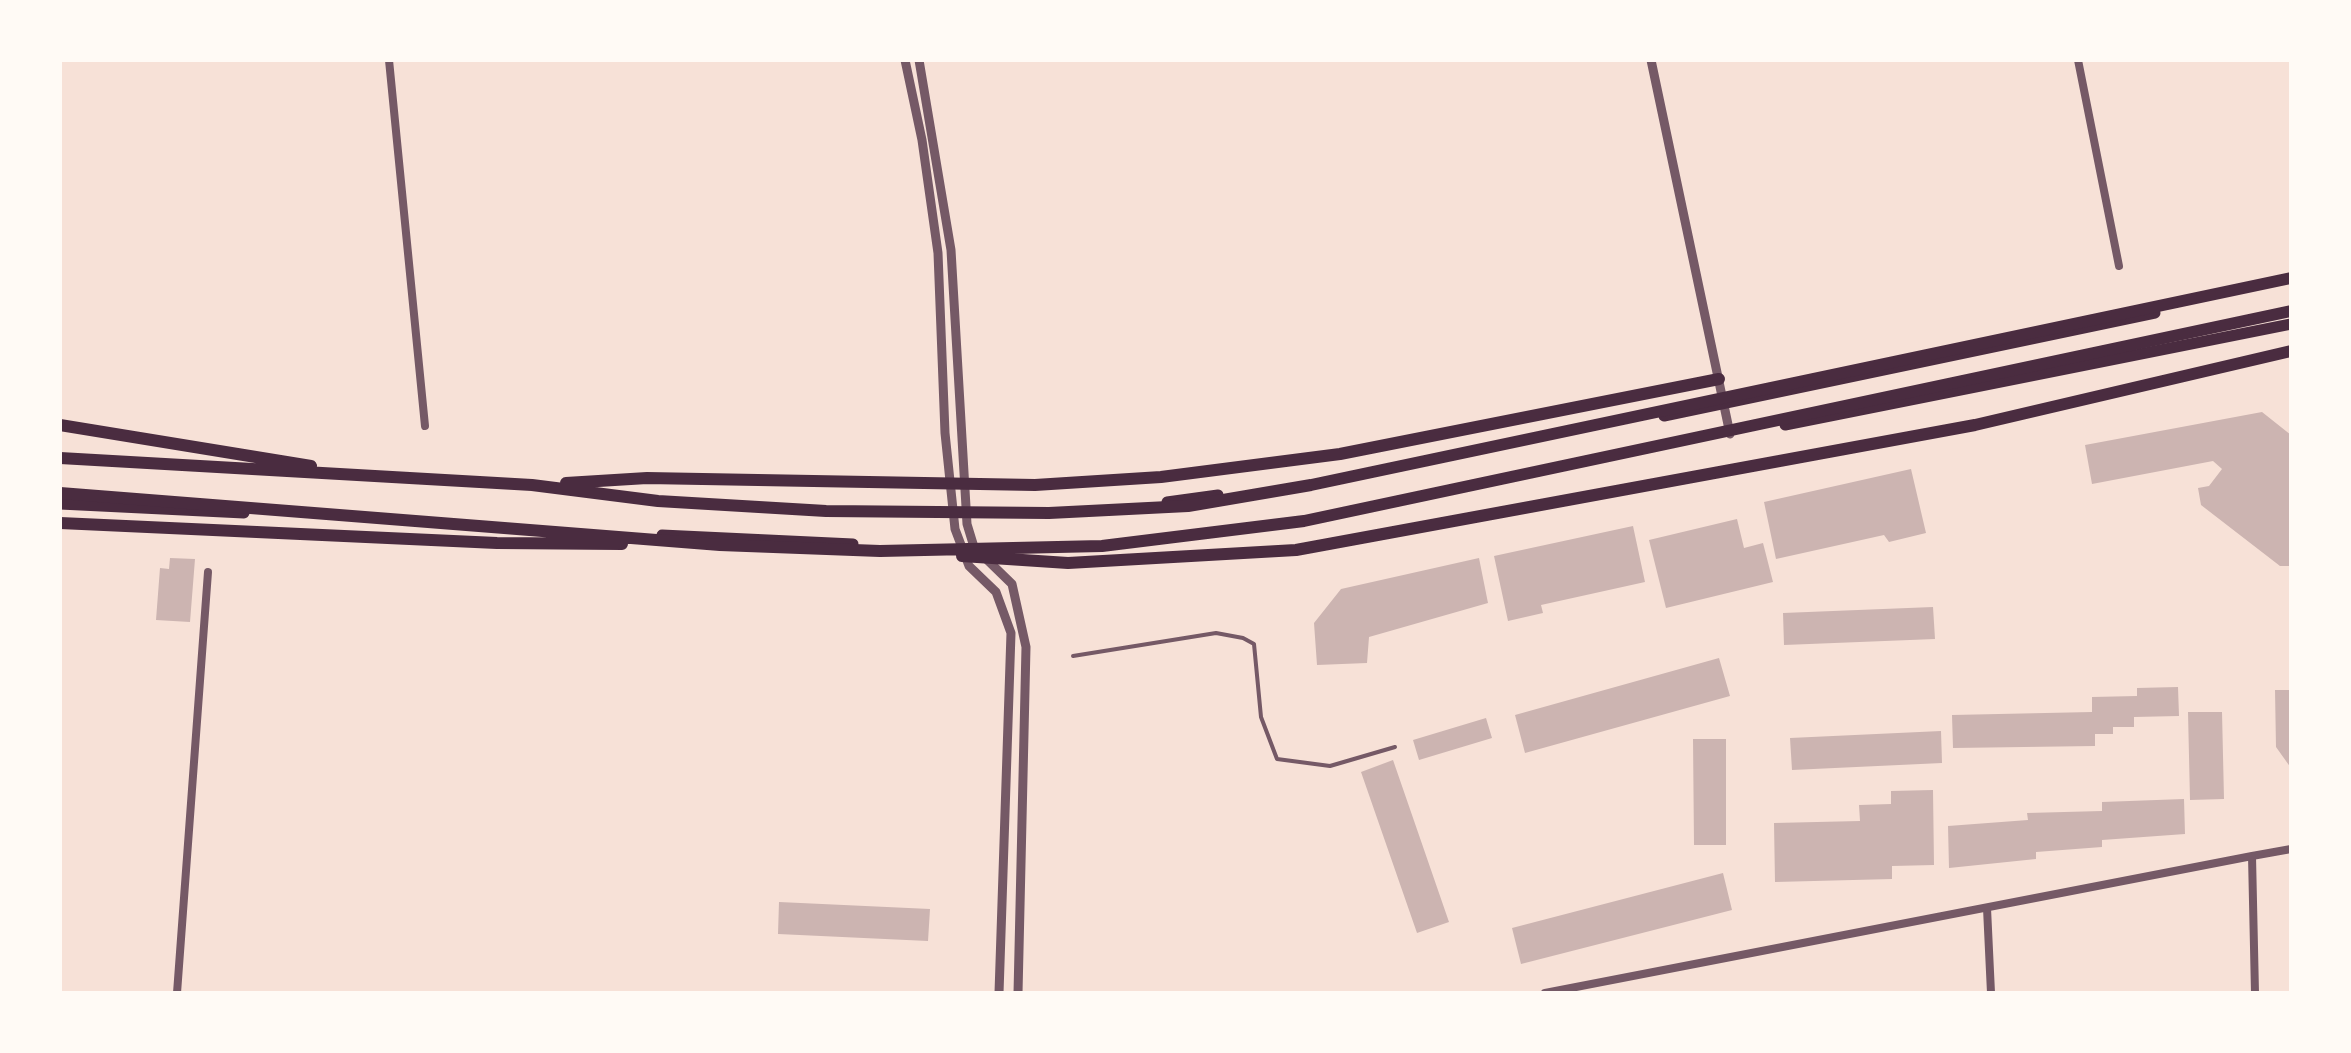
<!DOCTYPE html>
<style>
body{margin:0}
#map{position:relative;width:2351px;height:1053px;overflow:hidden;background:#f7e1d7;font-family:"PT Sans",sans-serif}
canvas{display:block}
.frame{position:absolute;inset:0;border:62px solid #fffaf5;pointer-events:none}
</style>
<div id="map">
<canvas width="2351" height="1053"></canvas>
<div class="frame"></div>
</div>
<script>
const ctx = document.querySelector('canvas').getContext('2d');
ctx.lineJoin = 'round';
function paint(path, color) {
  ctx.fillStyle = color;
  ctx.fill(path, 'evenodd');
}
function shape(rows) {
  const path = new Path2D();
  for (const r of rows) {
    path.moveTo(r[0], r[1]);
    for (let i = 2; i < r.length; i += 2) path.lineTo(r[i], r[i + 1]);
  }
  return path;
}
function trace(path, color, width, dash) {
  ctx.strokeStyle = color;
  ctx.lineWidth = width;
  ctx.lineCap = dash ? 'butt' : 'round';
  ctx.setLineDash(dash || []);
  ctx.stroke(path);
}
const building = shape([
 [2262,412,2291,435,2291,566,2280,566,2201,505,2198,488,2209,486,2222,469,2213,461,2092,484,2085,445],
 [1911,469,1926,533,1889,542,1884,535,1776,559,1764,502],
 [1737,519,1744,548,1763,543,1773,582,1666,608,1649,540],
 [1633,526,1645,582,1541,605,1543,613,1508,621,1494,556],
 [170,558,195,559,190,622,156,620,160,568,169,569],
 [1479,558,1488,603,1369,637,1367,663,1317,665,1314,623,1341,589],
 [1933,607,1935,639,1784,645,1783,613],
 [1719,658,1730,696,1525,753,1515,715],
 [2178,687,2179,716,2134,717,2134,727,2113,727,2113,734,2095,734,2095,746,1953,748,1952,715,2092,712,2092,697,2137,696,2137,688],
 [2275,690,2291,690,2291,768,2276,747],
 [2188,712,2222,712,2224,799,2190,800],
 [1486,718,1492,738,1419,760,1413,740],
 [1941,731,1942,763,1792,770,1790,738],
 [1693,739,1726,739,1726,845,1694,845],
 [1393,760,1449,922,1417,933,1361,772],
 [1933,790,1934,865,1892,866,1892,879,1775,882,1774,823,1860,821,1859,805,1891,804,1891,791],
 [2184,799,2185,834,2102,840,2102,847,2036,852,2036,859,1949,868,1948,826,2028,820,2027,813,2102,811,2102,802],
 [1723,873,1732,910,1521,964,1512,928],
 [779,902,930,909,928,941,778,934]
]);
const service = shape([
 [1073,656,1216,633,1243,638,1254,644,1261,717,1277,759,1330,766,1395,747]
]);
const minor = shape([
 [389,60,425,426],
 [2078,60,2119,266],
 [2252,856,2291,849],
 [1987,908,1991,993],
 [177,993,208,572],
 [1545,993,2252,856,2255,993]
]);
const tertiary = shape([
 [905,60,922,140,938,253,945,433,955,529,969,566,996,592,1011,633,999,993],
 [919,60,951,250,967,524,974,547,1012,584,1026,647,1018,993],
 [1651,60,1730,434]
]);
const primary = shape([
 [1664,416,2155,313],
 [1785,425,2291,324],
 [1167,502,1218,495],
 [60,504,244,513],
 [662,535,853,544]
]);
const trunk = shape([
 [60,425,311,466],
 [60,458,532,485,658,501,826,511,1049,513,1188,506,1311,485,2291,278],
 [566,483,647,478,1035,485,1161,477,1340,454,1719,379],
 [60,493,720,545,880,551,1102,546,1304,521,2291,311],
 [60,523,497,543,622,544],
 [962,556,1068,563,1296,550,1975,425,2291,351]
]);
paint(building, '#ccb4b1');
trace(service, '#755966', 4);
trace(minor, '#755966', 8);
trace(tertiary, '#755966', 9);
trace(primary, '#4a2c40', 11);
trace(trunk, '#4a2c40', 12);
</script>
